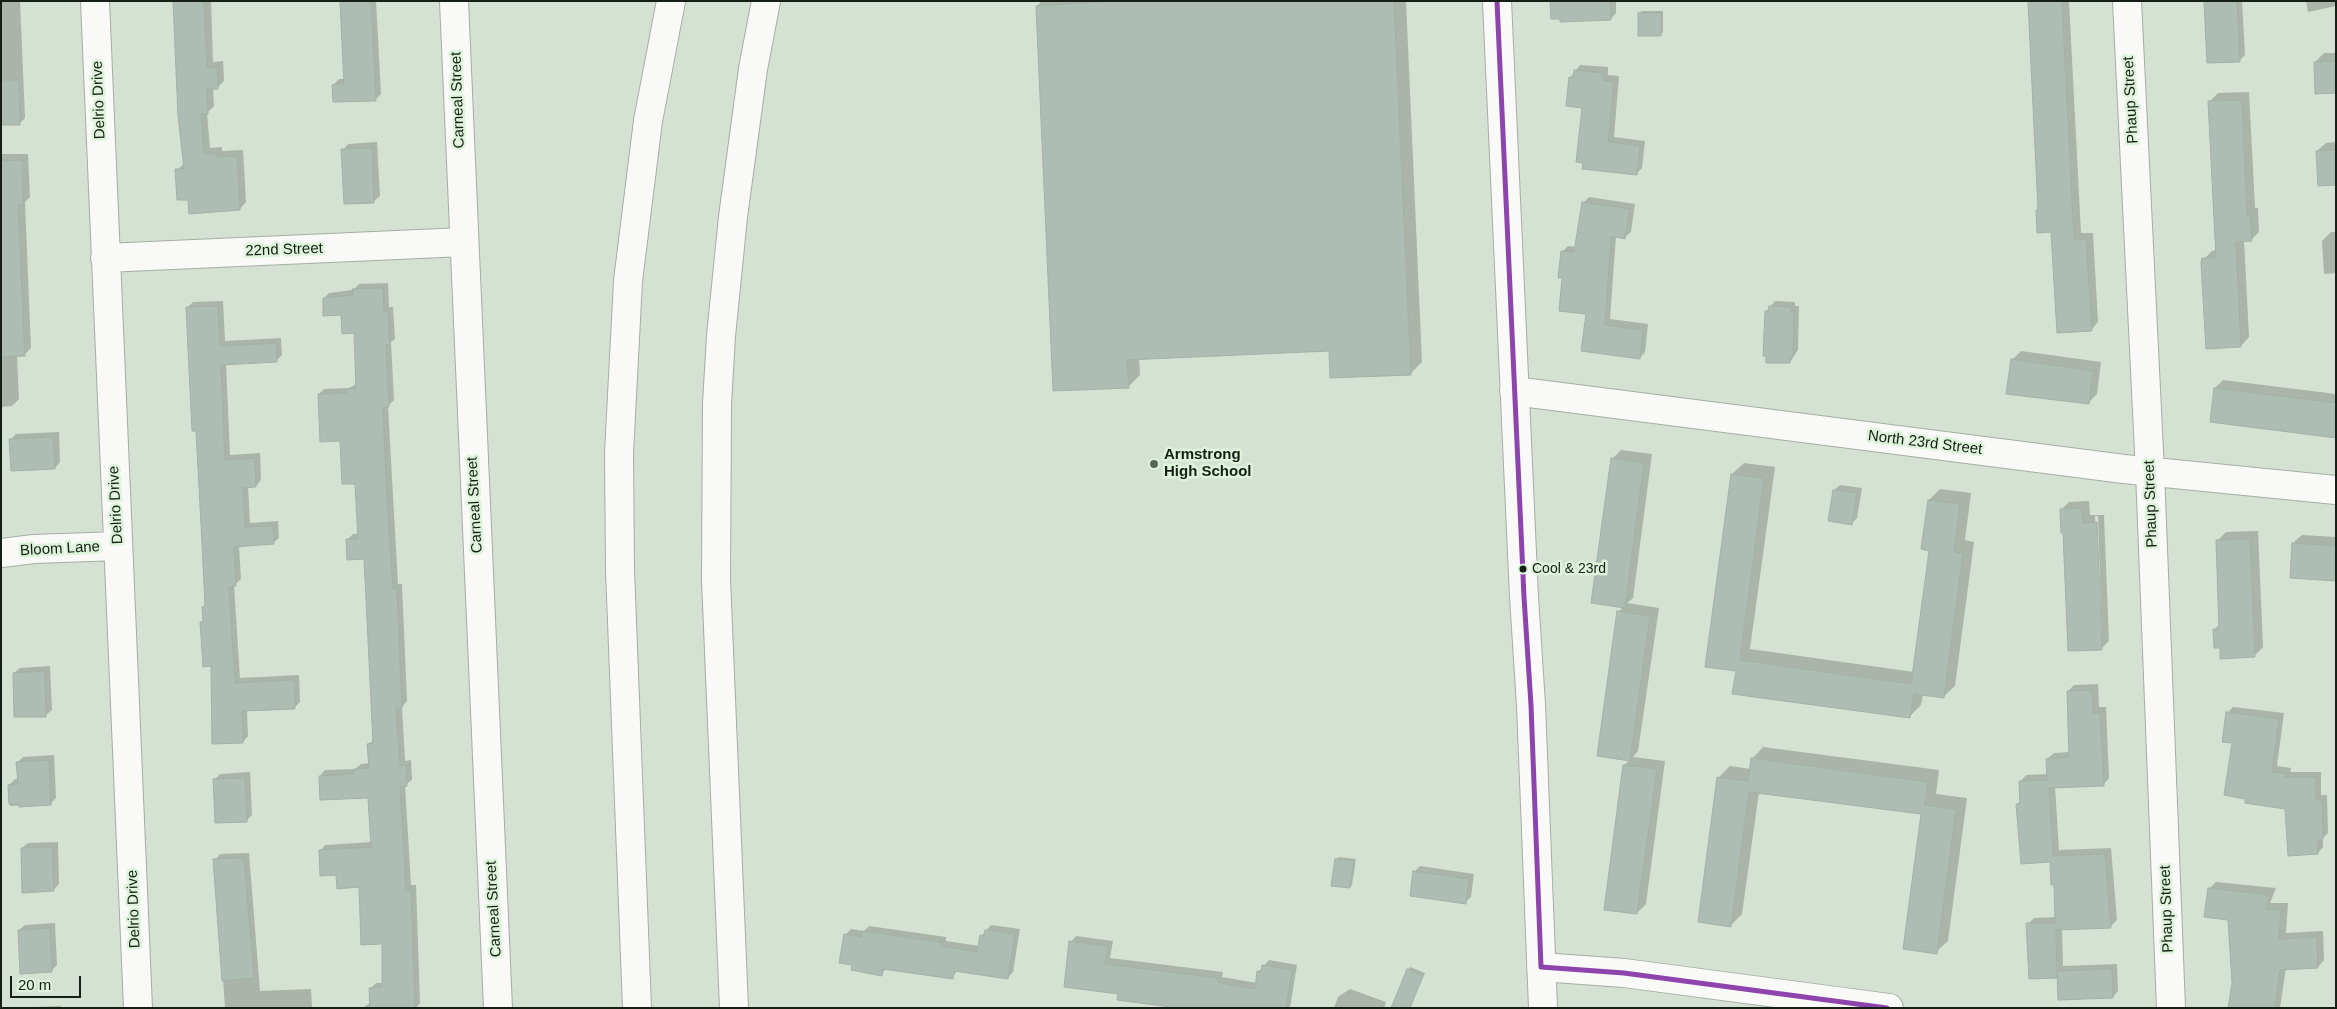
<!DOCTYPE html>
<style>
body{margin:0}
#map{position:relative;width:2337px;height:1009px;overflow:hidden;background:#d5e1d3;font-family:Arial,sans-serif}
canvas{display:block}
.frame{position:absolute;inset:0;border:2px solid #161f16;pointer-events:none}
.scale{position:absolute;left:10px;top:976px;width:71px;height:22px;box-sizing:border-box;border:2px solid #161f16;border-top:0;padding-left:6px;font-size:15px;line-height:18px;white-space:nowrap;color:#161f16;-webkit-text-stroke:4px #ddf4da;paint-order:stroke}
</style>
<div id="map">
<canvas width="2337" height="1009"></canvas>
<div class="frame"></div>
<div class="scale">20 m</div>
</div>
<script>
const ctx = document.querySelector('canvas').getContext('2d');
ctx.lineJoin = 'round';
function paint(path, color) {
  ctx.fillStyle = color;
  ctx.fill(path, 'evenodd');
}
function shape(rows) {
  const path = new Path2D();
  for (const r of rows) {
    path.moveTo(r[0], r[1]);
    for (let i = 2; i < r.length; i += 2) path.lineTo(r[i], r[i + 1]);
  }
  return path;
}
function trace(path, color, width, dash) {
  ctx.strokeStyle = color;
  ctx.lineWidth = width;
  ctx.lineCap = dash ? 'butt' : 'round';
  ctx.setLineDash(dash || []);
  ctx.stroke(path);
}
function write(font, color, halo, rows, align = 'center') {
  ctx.font = font + ' Arial,sans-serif';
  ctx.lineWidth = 5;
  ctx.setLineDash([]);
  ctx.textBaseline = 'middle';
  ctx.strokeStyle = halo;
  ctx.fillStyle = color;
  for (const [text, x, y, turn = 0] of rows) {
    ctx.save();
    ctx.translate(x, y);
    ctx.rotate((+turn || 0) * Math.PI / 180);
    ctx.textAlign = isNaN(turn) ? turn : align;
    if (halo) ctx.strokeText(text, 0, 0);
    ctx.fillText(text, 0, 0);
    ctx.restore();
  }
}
const shadow = shape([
 [1,1,20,1,25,118,20,123,1,124],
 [174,1,211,1,213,62,223,61,224,81,218,87,213,88,214,106,207,113,210,148,222,147,222,151,243,150,246,202,240,209,189,199,177,170,185,163],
 [341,1,376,1,381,94,375,100,333,85,339,79,345,79],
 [1042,1,1406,1,1422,362,1410,374,1330,350,1139,358,1140,375,1128,387,1037,6],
 [1551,1,1616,1,1616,13,1611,19],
 [2030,1,2069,1,2081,233,2093,233,2098,322,2091,330,2052,231,2037,210,2040,208],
 [2205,1,2242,1,2245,55,2239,61],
 [2306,1,2336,1,2336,6,2308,12],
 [1642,11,1663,11,1663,32,1661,34,1639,13],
 [2324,53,2336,53,2336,92,2315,62],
 [1580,65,1608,67,1608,75,1619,76,1614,137,1645,141,1642,168,1636,174,1583,168,1583,107,1570,78],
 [2249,92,2255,208,2258,208,2259,232,2251,240,2244,240,2249,337,2241,346,2204,259,2212,251,2217,250,2210,101,2218,93],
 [377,142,380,196,374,201,343,150,348,144],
 [2336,142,2336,184,2317,151,2326,143],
 [1,154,28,154,30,197,25,202,31,348,24,355,17,355,19,399,12,406,1,407],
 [1589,197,1635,204,1631,232,1625,237,1616,236,1610,319,1648,324,1645,352,1640,358,1587,313,1564,277,1562,252,1568,246,1576,247,1583,203],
 [2331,232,2336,232,2336,273,2324,274,2322,241],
 [388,283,389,307,393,307,395,339,391,342,394,400,388,406,398,584,402,584,407,701,402,707,405,761,411,760,412,780,405,785,411,885,416,885,420,1003,416,1008,363,1008,371,1002,371,988,376,983,384,983,383,943,360,886,338,874,320,851,325,845,372,842,369,796,320,776,325,770,355,769,361,764,370,763,369,744,374,739,365,557,347,540,353,534,359,534,356,483,341,439,319,394,324,389,349,388,357,384,355,332,342,314,324,298,329,293,353,290,359,284],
 [223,301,225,341,281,338,282,355,277,360,226,363,230,455,260,453,261,480,256,486,248,486,250,523,278,521,279,538,273,543,239,546,241,579,234,585,240,678,299,675,300,702,294,708,247,710,248,736,243,742,212,665,201,623,204,620,203,607,206,604,204,543,188,307,193,302],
 [1775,301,1795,302,1795,306,1799,306,1798,350,1790,362,1766,312],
 [2021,351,2101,362,2097,394,2088,403,2012,360],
 [2223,380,2336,394,2336,436,2215,388],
 [59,432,60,462,55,468,10,440,16,434],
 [1621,450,1652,454,1633,598,1627,603,1659,608,1638,751,1633,757,1665,761,1646,904,1637,913,1624,765,1630,760,1618,612,1624,606,1612,459],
 [1744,463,1775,467,1750,649,1914,672,1931,550,1929,500,1940,489,1971,493,1965,540,1974,542,1955,686,1943,697,1923,694,1921,705,1910,716,1737,670,1732,474],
 [1840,485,1862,488,1857,518,1852,523,1834,490],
 [2089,501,2090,515,2104,515,2109,641,2101,649,2065,532,2061,510,2069,502],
 [2095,516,2098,516,2102,643,2100,643],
 [2258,531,2263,647,2254,656,2221,646,2215,629,2220,624,2217,541,2226,532],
 [2302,535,2336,537,2336,580,2293,543],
 [50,666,52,710,46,715,14,673,20,668],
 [2098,684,2099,707,2106,707,2109,778,2103,785,2055,787,2059,850,2111,848,2117,920,2110,927,2062,928,2063,966,2117,964,2118,991,2113,997,2058,975,2057,977,2028,924,2034,918,2056,917,2055,883,2051,861,2017,804,2021,801,2020,782,2026,775,2048,774,2047,759,2054,753,2070,752,2068,691,2074,685],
 [2233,707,2284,713,2277,766,2291,768,2290,772,2321,772,2321,795,2327,795,2328,833,2323,838,2323,847,2318,853,2287,808,2233,742,2227,713],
 [1763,747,1939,770,1936,794,1967,798,1948,941,1936,952,1922,813,1759,792,1742,914,1731,925,1718,778,1730,766,1751,769,1752,759],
 [54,755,56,798,50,804,10,806,9,785,15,779,19,779,18,762,23,757],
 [250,772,252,815,246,821,214,780,220,774],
 [58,842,59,884,53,890,22,848,28,843],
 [249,853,260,991,311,989,312,1008,225,1008,215,860,220,854],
 [1339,857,1356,859,1352,885,1350,887,1336,859],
 [1420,866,1474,874,1471,897,1465,902,1414,872],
 [2216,882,2276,888,2270,903,2288,903,2286,933,2323,931,2324,960,2318,967,2286,968,2280,1008,2229,1008,2233,983,2229,919,2209,889],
 [55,923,57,965,51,971,19,930,25,925],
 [991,925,1020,929,1013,972,1007,978,958,970,952,977,887,968,881,974,853,964,846,934,851,929,864,931,869,926,946,937,946,941,979,946,981,936],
 [1076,936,1113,941,1110,958,1223,972,1222,977,1257,983,1258,972,1269,960,1297,965,1290,1008,1246,1008,1120,992,1071,942],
 [1410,967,1425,973,1413,999,1408,970],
 [1350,989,1386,1002,1384,1008,1334,1008,1338,997],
 [61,1006,61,1008,32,1008,32,1007]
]);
const building = shape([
 [173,1,204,1,207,68,217,67,218,89,207,89,208,114,201,114,204,154,216,153,216,157,237,156,240,210,189,214,188,200,177,200,175,169,184,169,178,116,173,1],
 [340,1,371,1,376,101,333,102,332,85,344,84,340,1],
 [1110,1,1394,1,1411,375,1330,378,1329,351,1127,360,1129,388,1053,391,1036,6,1110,1],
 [1550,1,1610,1,1611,20,1560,22,1560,19,1551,19,1550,1],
 [2028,1,2062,1,2074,240,2086,239,2092,331,2057,333,2051,232,2037,233,2036,210,2038,210,2028,1],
 [2204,1,2237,1,2240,62,2207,63,2204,1],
 [1638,13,1661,13,1661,36,1638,36,1638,13],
 [2336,61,2336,93,2315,94,2314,62,2336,61],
 [1574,70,1603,73,1603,80,1614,82,1608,142,1640,146,1637,175,1582,169,1583,163,1576,162,1582,108,1566,106,1569,77,1573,78,1574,70],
 [1,80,19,80,20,125,1,125,1,80],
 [2242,100,2247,216,2250,215,2252,241,2236,242,2241,347,2206,349,2201,263,2202,258,2216,258,2208,101,2242,100],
 [372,148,374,203,344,204,341,149,372,148],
 [2336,150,2336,185,2318,186,2316,151,2336,150],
 [22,160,23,205,18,205,25,356,1,357,1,161,22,160],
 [1582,202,1630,209,1625,239,1611,236,1605,325,1643,330,1640,359,1581,351,1586,314,1559,311,1562,278,1558,278,1561,251,1574,252,1582,202],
 [383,288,384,312,388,312,390,345,386,345,389,407,383,407,387,500,393,589,397,589,402,708,396,708,400,766,406,765,407,786,400,787,406,890,411,890,415,1008,370,1008,369,988,382,987,382,944,361,945,359,887,337,889,336,875,320,876,319,850,371,847,368,798,320,800,319,776,354,774,354,769,369,768,367,744,373,743,364,559,347,560,346,539,358,539,355,484,342,484,340,441,320,442,318,394,346,393,346,389,356,389,354,333,342,334,341,315,323,316,323,298,353,295,352,289,383,288],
 [218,306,220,346,276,343,277,362,221,365,225,460,255,458,256,487,243,488,245,527,273,526,274,544,234,547,236,586,229,587,235,683,294,680,295,709,242,711,243,743,212,744,211,666,203,667,200,622,203,622,202,607,205,606,202,543,196,431,192,431,186,307,218,306],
 [1769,306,1790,307,1790,311,1794,312,1793,357,1790,357,1790,363,1766,363,1766,356,1763,356,1765,311,1768,311,1769,306],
 [2011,359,2093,371,2089,404,2006,394,2011,359],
 [2214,388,2336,403,2336,438,2210,422,2214,388],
 [53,437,55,469,11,471,9,439,53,437],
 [1611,458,1644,463,1625,608,1591,603,1611,458],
 [1731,474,1764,478,1740,660,1911,684,1929,551,1921,549,1928,500,1960,504,1954,552,1963,553,1944,698,1914,694,1910,718,1732,694,1736,671,1705,667,1731,474],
 [1833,490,1857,493,1852,525,1828,521,1833,490],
 [2082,508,2083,523,2097,522,2102,650,2068,651,2063,533,2061,533,2060,509,2082,508],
 [2250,539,2255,657,2220,659,2220,648,2214,648,2213,629,2219,629,2216,540,2250,539],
 [2292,543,2336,546,2336,581,2290,578,2292,543],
 [1617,611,1650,616,1630,761,1597,756,1617,611],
 [45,671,46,717,14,717,13,673,45,671],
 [2092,690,2093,713,2100,713,2104,786,2049,788,2053,856,2105,854,2111,928,2056,930,2057,978,2029,979,2026,923,2055,923,2054,885,2051,885,2050,862,2021,864,2016,804,2020,804,2019,781,2047,780,2046,759,2069,757,2067,691,2092,690],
 [2226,712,2279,719,2272,772,2286,774,2285,777,2316,777,2316,800,2322,800,2323,839,2318,840,2318,854,2288,856,2285,809,2245,803,2245,799,2224,795,2232,743,2222,742,2226,712],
 [1751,758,1928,782,1925,805,1956,809,1937,954,1903,949,1921,814,1749,792,1731,927,1698,922,1717,777,1748,781,1751,758],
 [49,760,51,805,19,807,19,804,9,804,8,785,18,784,16,762,49,760],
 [1623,765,1657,769,1637,914,1604,910,1623,765],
 [245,778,247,822,215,823,213,779,245,778],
 [52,847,54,891,22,893,21,848,52,847],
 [244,858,254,978,222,981,213,859,244,858],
 [1335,859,1354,861,1350,888,1331,886,1335,859],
 [1413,871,1469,879,1466,904,1410,896,1413,871],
 [2208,888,2271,895,2265,909,2281,910,2279,939,2317,937,2318,968,2280,970,2275,1008,2228,1008,2232,983,2228,920,2204,917,2208,888],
 [50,928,52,972,20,974,18,930,50,928],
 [985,930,1015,934,1008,979,954,971,953,979,883,969,882,976,851,970,852,965,839,963,844,934,861,937,862,931,941,942,941,946,977,952,980,935,984,936,985,930],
 [1069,941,1108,946,1105,964,1218,978,1217,982,1255,989,1257,971,1261,972,1262,965,1292,970,1286,1008,1178,1008,1117,1000,1118,994,1064,987,1069,941],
 [1407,969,1423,976,1410,1008,1391,1008,1407,969],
 [2112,969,2113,998,2058,1000,2057,971,2112,969]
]);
const minor = shape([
 [95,1,138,1008],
 [454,1,498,1008],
 [1497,1,1524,597,1531,705,1543,1008],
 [2127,1,2150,472,2171,1008],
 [105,258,464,242],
 [1514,391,2124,469,2336,490],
 [1,553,34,549,118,546],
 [1541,967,1624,973,1889,1008]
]);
const highway = shape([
 [637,1008,620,570,619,453,628,281,648,121,671,1],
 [734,1008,716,580,717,404,721,336,733,217,753,69,766,1]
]);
const bus1 = shape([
 [1497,1,1524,597,1531,705,1541,967],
 [1541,967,1624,973,1887,1008]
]);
const markers = [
 [1154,464,5,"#596358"],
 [1523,569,4.5,"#161f16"]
];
const busNames = [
 ["Cool & 23rd",1532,569]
];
const streetNames = [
 ["Delrio Drive",99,100,-92],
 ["Carneal Street",458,100,-92],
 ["Phaup Street",2131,100,-93],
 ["22nd Street",284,250,-2],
 ["North 23rd Street",1925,443,7],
 ["Phaup Street",2151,504,-92],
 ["Delrio Drive",116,505,-93],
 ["Carneal Street",475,505,-93],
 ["Bloom Lane",60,549,-3],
 ["Delrio Drive",134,909,-92],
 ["Carneal Street",494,909,-93],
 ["Phaup Street",2167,909,-92]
];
const poiNames = [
 ["Armstrong",1164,455],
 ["High School",1164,472]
];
paint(shadow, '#0003');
paint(building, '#adbdb4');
trace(building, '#a3b0a7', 1);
trace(minor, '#a5aea4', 30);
trace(highway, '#a5aea4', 30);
trace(minor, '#f9faf8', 28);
trace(highway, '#f9faf8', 28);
trace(bus1, '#8e44ad', 5);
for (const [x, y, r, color] of markers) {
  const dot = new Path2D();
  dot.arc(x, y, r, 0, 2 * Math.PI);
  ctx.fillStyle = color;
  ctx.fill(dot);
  trace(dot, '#ddf4da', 2);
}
write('14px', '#161f16', '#ddf4da', busNames, 'left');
write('15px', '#161f16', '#ddf4da', streetNames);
write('bold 15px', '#161f16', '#ddf4da', poiNames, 'left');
</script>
